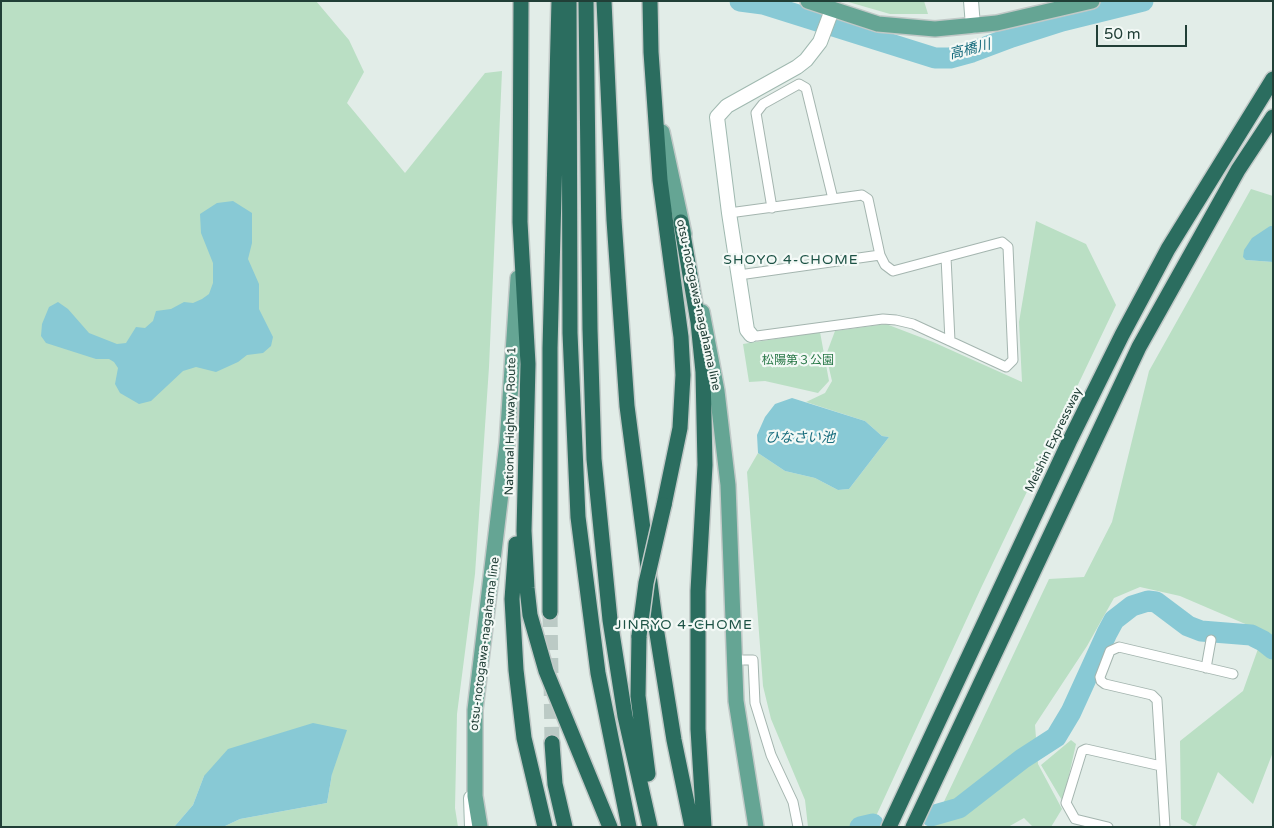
<!DOCTYPE html>
<meta charset="utf-8">
<style>
body{margin:0}
#map{position:relative;width:1274px;height:828px;overflow:hidden;background:#e2ede8;font-family:"Varela Round",sans-serif}
canvas{display:block}
.frame{position:absolute;inset:0;border:2px solid #213f37;pointer-events:none}
.scale{position:absolute;left:1096px;top:25px;width:91px;height:22px;box-sizing:border-box;border:2px solid #213f37;border-top:0;padding-left:6px;font-size:15px;line-height:18px;white-space:nowrap;color:#213f37;-webkit-text-stroke:4px #f3f9f6;paint-order:stroke}
</style>
<div id="map">
<canvas width="1274" height="828"></canvas>
<div class="frame"></div>
<div class="scale">50 m</div>
</div>
<script>
const ctx = document.querySelector('canvas').getContext('2d');
ctx.lineJoin = 'round';
function paint(path, color) {
  ctx.fillStyle = color;
  ctx.fill(path, 'evenodd');
}
function shape(rows) {
  const path = new Path2D();
  for (const r of rows) {
    path.moveTo(r[0], r[1]);
    for (let i = 2; i < r.length; i += 2) path.lineTo(r[i], r[i + 1]);
  }
  return path;
}
function trace(path, color, width, dash) {
  ctx.strokeStyle = color;
  ctx.lineWidth = width;
  ctx.lineCap = dash ? 'butt' : 'round';
  ctx.setLineDash(dash || []);
  ctx.stroke(path);
}
function write(font, color, halo, rows, align = 'center') {
  ctx.font = font + ' "Varela Round","Noto Sans JP",sans-serif';
  ctx.lineWidth = 4.5;
  ctx.setLineDash([]);
  ctx.textBaseline = 'middle';
  ctx.strokeStyle = halo;
  ctx.fillStyle = color;
  for (const [text, x, y, turn = 0] of rows) {
    ctx.save();
    ctx.translate(x, y);
    ctx.rotate((+turn || 0) * Math.PI / 180);
    ctx.textAlign = isNaN(turn) ? turn : align;
    if (halo) ctx.strokeText(text, 0, 0);
    ctx.fillText(text, 0, 0);
    ctx.restore();
  }
}
const green = shape([
 [1,1,316,1,349,40,364,72,347,103,405,173,485,73,502,71,489,367,475,574,457,714,455,808,458,827,223,827,240,819,327,803,332,774,204,776,193,805,174,827,1,827],
 [845,1,924,1,928,14,890,14],
 [1251,189,1273,196,1273,226,1270,226,1246,260,1273,262,1273,752,1253,804,1218,772,1195,827,1181,819,1180,741,1243,691,1264,632,1180,596,1140,587,1114,598,1087,646,1035,725,1038,764,1062,809,1051,827,1033,827,1024,818,1008,827,932,827,1049,579,1084,577,1112,522,1149,371],
 [1036,221,1086,244,1116,305,981,588,871,827,808,827,805,800,771,719,763,686,747,472,758,453,785,471,815,478,838,490,849,489,889,437,882,436,865,421,806,402,825,393,832,381,826,355,835,331,886,324,933,342,1022,382,1019,322],
 [820,332,829,381,818,393,765,381,749,382,743,344],
 [1071,740,1076,744,1063,802,1041,765]
]);
const water = shape([
 [233,201,252,213,252,243,248,259,259,284,259,309,273,337,271,346,263,353,247,355,238,362,216,372,196,367,183,371,151,401,139,404,120,393,115,384,118,368,114,362,109,359,96,359,46,343,41,336,42,324,49,307,58,302,68,309,89,333,117,344,126,343,136,327,145,328,153,321,156,311,171,309,184,302,193,303,202,299,209,294,213,283,213,263,201,233,200,214,217,203],
 [1270,226,1273,226,1273,262,1246,260,1243,257,1244,250,1252,238],
 [792,398,865,421,882,436,889,437,849,489,838,490,815,478,785,471,758,453,757,435,765,417,775,404],
 [313,723,347,730,332,774,327,803,240,819,223,827,174,827,193,805,204,776,228,749]
]);
const river = shape([
 [740,1,763,4,935,58,950,58,972,52,1012,37,1062,21,1143,1],
 [931,816,959,808,1022,759,1056,737,1071,712,1107,633,1114,620,1132,606,1148,601,1156,602,1188,626,1201,631,1251,635,1263,641,1273,649],
 [860,827,873,824]
]);
const highwayTunnel = shape([
 [550,612,552,743]
]);
const street = shape([
 [772,208,756,113,763,104,799,84,806,88,833,199],
 [729,213,862,195,868,199,880,255,885,265,893,271,1002,242,1008,247,1013,360,1006,367,913,324,896,320,883,319,757,336,751,335],
 [946,257,950,341],
 [739,275,880,255],
 [733,660,753,660,755,703,771,755,793,802,798,827],
 [1206,668,1211,640],
 [1108,827,1075,819,1066,803,1082,751,1086,749,1161,766],
 [1165,827,1157,700,1152,695,1105,684,1101,681,1100,677,1110,651,1119,647,1233,674]
]);
const secondary = shape([
 [971,1,973,26],
 [751,335,747,330,729,213,717,117,727,106,797,67,806,60,820,42,832,10],
 [471,798,472,827]
]);
const primary = shape([
 [808,1,878,24,935,29,997,23,1092,1],
 [662,132,684,234],
 [702,312,717,391,728,485,736,701,756,827],
 [480,827,475,796,475,710,507,443,518,278]
]);
const highway = shape([
 [521,1,520,222,528,364,524,531,527,588,530,615,546,671,610,827],
 [569,1,570,333,578,517,598,673,629,827],
 [586,1,590,329,594,459,610,620,625,716,650,827],
 [604,1,614,220,627,406,655,621,674,740,692,827],
 [650,1,651,52,660,180,681,337,683,375,680,428,664,505],
 [681,222,698,322,703,372,705,465,698,591,698,729,704,827],
 [516,544,512,599,516,670,524,738,545,827],
 [550,612,550,348,559,1],
 [639,636,638,696,648,774],
 [552,743,555,784,565,827],
 [889,827,1069,442,1122,335,1168,249,1273,79],
 [913,827,1139,347,1238,170,1273,117]
]);
const highwayBridge = shape([
 [639,636,646,583,664,505]
]);
const streetNames = [
 ["otsu-notogawa-nagahama line",698,305,78],
 ["National Highway Route 1",511,421,-89],
 ["Meishin Expressway",1054,440,-64],
 ["otsu-notogawa-nagahama line",485,644,-83]
];
const parkNames = [
 ["松陽第３公園",798,361]
];
const waterNames = [
 ["高橋川",970,50,-14],
 ["ひなさい池",800,438]
];
const neighbourhoodNames = [
 ["SHOYO 4-CHOME",791,260],
 ["JINRYO 4-CHOME",684,625]
];
paint(green, '#badfc4');
paint(water, '#88c9d5');
trace(river, '#88c9d5', 21);
trace(highwayTunnel, '#bbcac5', 15, [15, 8]);
trace(street, '#a4b5af', 11);
trace(secondary, '#a0b9b0', 16);
trace(primary, '#c1c9c7', 18);
trace(highway, '#c1c9c7', 18);
trace(street, '#fff', 9);
trace(secondary, '#fff', 14);
trace(primary, '#65a594', 15);
trace(highway, '#2b6d5f', 15);
trace(highwayBridge, '#c1c9c7', 18, []);
trace(highwayBridge, '#2b6d5f', 15);
write('12px', '#213f37', '#f3f9f6', streetNames);
write('12px', '#297847', '#f3f9f6', parkNames);
write('italic 14px', '#186d7e', '#f3f9f6', waterNames);
ctx.letterSpacing = '1px';
write('14px', '#1c5245', '#f3f9f6', neighbourhoodNames);
ctx.letterSpacing = '0px';
</script>
